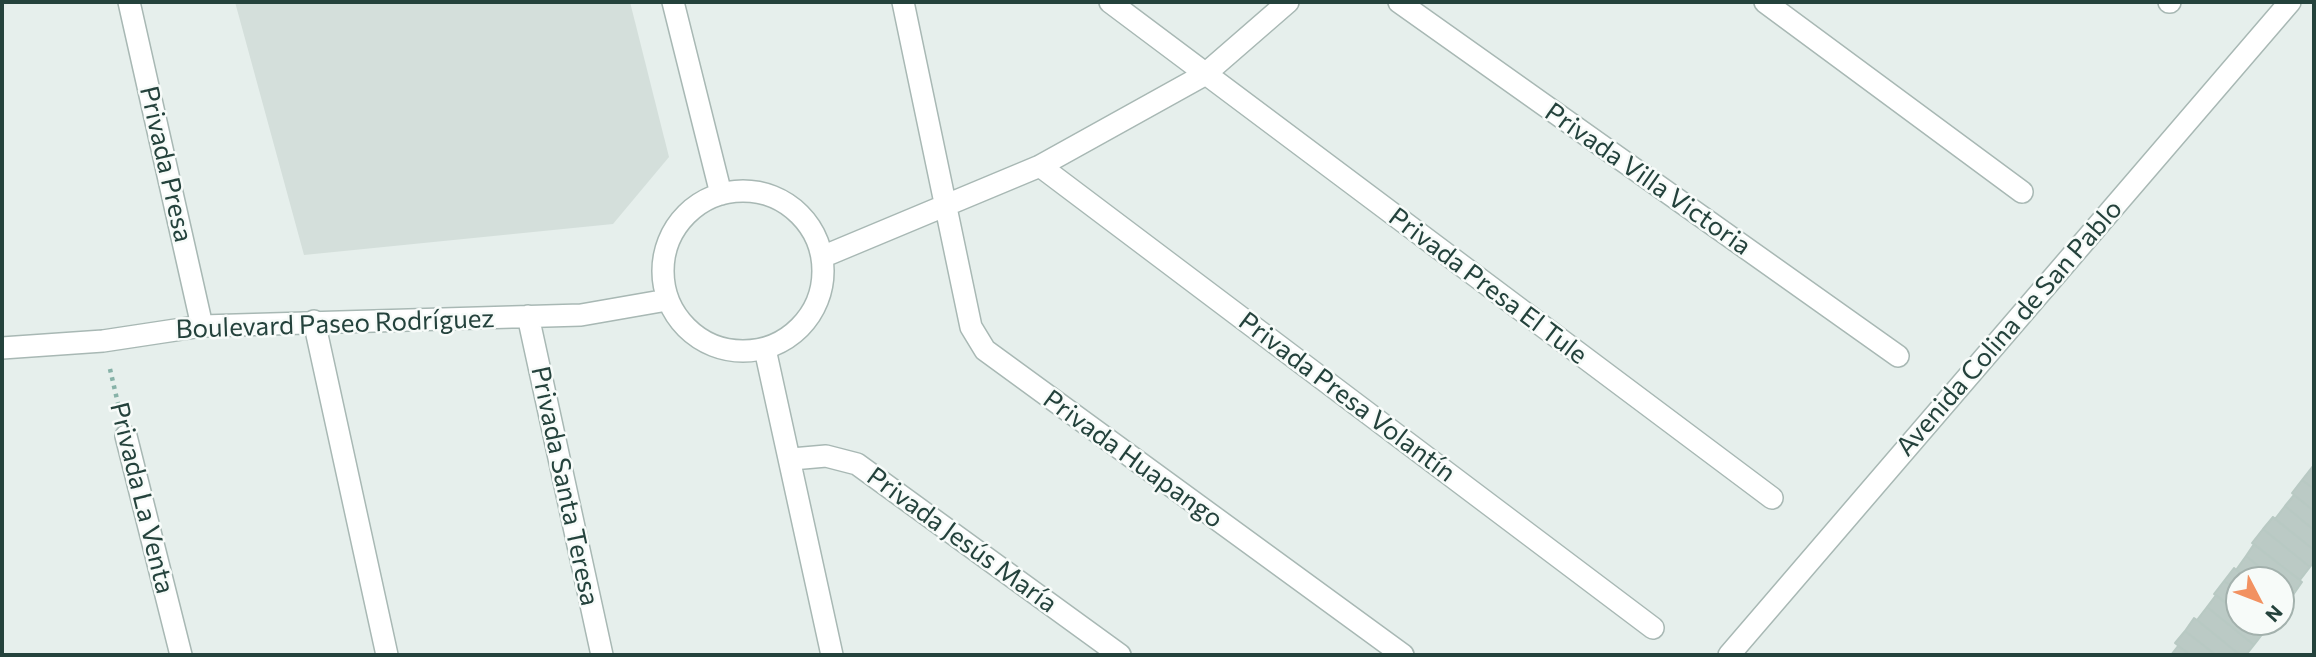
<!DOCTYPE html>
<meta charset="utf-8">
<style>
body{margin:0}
#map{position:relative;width:2316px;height:657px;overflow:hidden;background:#e6efec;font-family:Commissioner,sans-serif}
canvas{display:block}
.frame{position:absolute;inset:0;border:4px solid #24423c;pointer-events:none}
.north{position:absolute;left:2225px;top:566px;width:70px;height:70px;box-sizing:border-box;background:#f7fbf9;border:2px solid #a3b1ad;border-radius:50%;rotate:132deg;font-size:19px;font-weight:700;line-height:28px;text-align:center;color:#24423c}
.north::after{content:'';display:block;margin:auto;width:24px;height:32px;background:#f29161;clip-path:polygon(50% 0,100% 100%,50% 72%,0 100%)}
</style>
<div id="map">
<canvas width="2316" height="657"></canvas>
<div class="frame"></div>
<div class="north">N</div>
</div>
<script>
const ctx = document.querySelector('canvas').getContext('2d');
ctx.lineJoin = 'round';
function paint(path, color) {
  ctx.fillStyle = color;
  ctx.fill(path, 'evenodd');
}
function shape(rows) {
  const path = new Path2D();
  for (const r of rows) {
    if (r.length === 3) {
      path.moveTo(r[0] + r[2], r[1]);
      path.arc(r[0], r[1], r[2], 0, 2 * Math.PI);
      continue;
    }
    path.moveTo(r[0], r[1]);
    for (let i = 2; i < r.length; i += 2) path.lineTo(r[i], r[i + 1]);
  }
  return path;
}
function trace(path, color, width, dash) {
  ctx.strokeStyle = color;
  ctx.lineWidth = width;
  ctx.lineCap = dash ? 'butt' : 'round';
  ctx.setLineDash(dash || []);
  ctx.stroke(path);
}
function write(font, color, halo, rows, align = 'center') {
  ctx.font = font + ' Commissioner,sans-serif';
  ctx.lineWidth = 5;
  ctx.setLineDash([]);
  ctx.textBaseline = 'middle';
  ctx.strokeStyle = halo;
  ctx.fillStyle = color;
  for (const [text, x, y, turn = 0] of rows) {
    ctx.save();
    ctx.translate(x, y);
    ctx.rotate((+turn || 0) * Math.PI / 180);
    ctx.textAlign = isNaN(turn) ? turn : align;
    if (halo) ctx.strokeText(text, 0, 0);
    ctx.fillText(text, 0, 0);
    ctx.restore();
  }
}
const built = shape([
 [235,2,630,2,669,157,613,224,304,255]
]);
const building = shape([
 [2313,466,2314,468,2314,489,2302,480,2313,466],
 [2302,480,2314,489,2314,511,2292,493,2302,480],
 [2294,495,2314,511,2314,530,2285,506,2294,495],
 [2285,506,2314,530,2314,550,2275,519,2285,506],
 [2273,517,2314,550,2314,562,2310,567,2263,529,2273,517],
 [2263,529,2310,567,2300,580,2252,543,2263,529],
 [2254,544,2302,582,2293,595,2281,585,2281,580,2275,580,2246,556,2254,544],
 [2246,556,2275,580,2249,580,2236,570,2246,556],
 [2234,568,2249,580,2239,580,2239,592,2224,581,2234,568],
 [2224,581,2239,592,2239,613,2214,594,2224,581],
 [2281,585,2293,595,2282,607,2281,606,2281,585],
 [2216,595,2239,613,2239,622,2250,622,2264,632,2254,645,2207,607,2216,595],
 [2207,607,2254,645,2246,655,2240,655,2197,620,2207,607],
 [2194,618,2197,620,2240,655,2216,655,2185,631,2194,618],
 [2250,622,2268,622,2261,631,2250,622],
 [2185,631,2216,655,2190,655,2175,643,2185,631],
 [2178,646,2190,655,2171,655,2178,646]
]);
const path = shape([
 [110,369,119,408]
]);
const minor = shape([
 [129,2,202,326],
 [673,2,721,194],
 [903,2,971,327,985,350,1403,655],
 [1110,2,1772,498],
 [1399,2,1898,356],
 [1765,2,2022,192],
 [2169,2,2170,2],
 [1040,166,1653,628],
 [743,271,80],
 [822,257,1040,166,1204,75,1288,2],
 [528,316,602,655],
 [314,321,387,655],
 [2,348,103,341,202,326,581,315,667,300],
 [765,349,832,655],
 [126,436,181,655],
 [792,459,826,456,857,464,1120,655],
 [1729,655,2290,2]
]);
const streetNames = [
 ["Privada Presa",166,164,77],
 ["Privada Villa Victoria",1648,179,35],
 ["Privada Presa El Tule",1488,286,37],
 ["Boulevard Paseo Rodríguez",335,324,-2],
 ["Avenida Colina de San Pablo",2009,328,-49],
 ["Privada Presa Volantín",1347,397,37],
 ["Privada Huapango",1133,459,36],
 ["Privada Santa Teresa",565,486,78],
 ["Privada La Venta",142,498,76],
 ["Privada Jesús María",962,540,36]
];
paint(built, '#d4dfdb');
paint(building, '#bbcac5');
trace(building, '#b8c9c3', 2);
trace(minor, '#a8b8b4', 24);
trace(path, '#87b2a8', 4.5, [3.5, 5]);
trace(minor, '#fff', 21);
write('26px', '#24423c', '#f7fbf9', streetNames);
</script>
